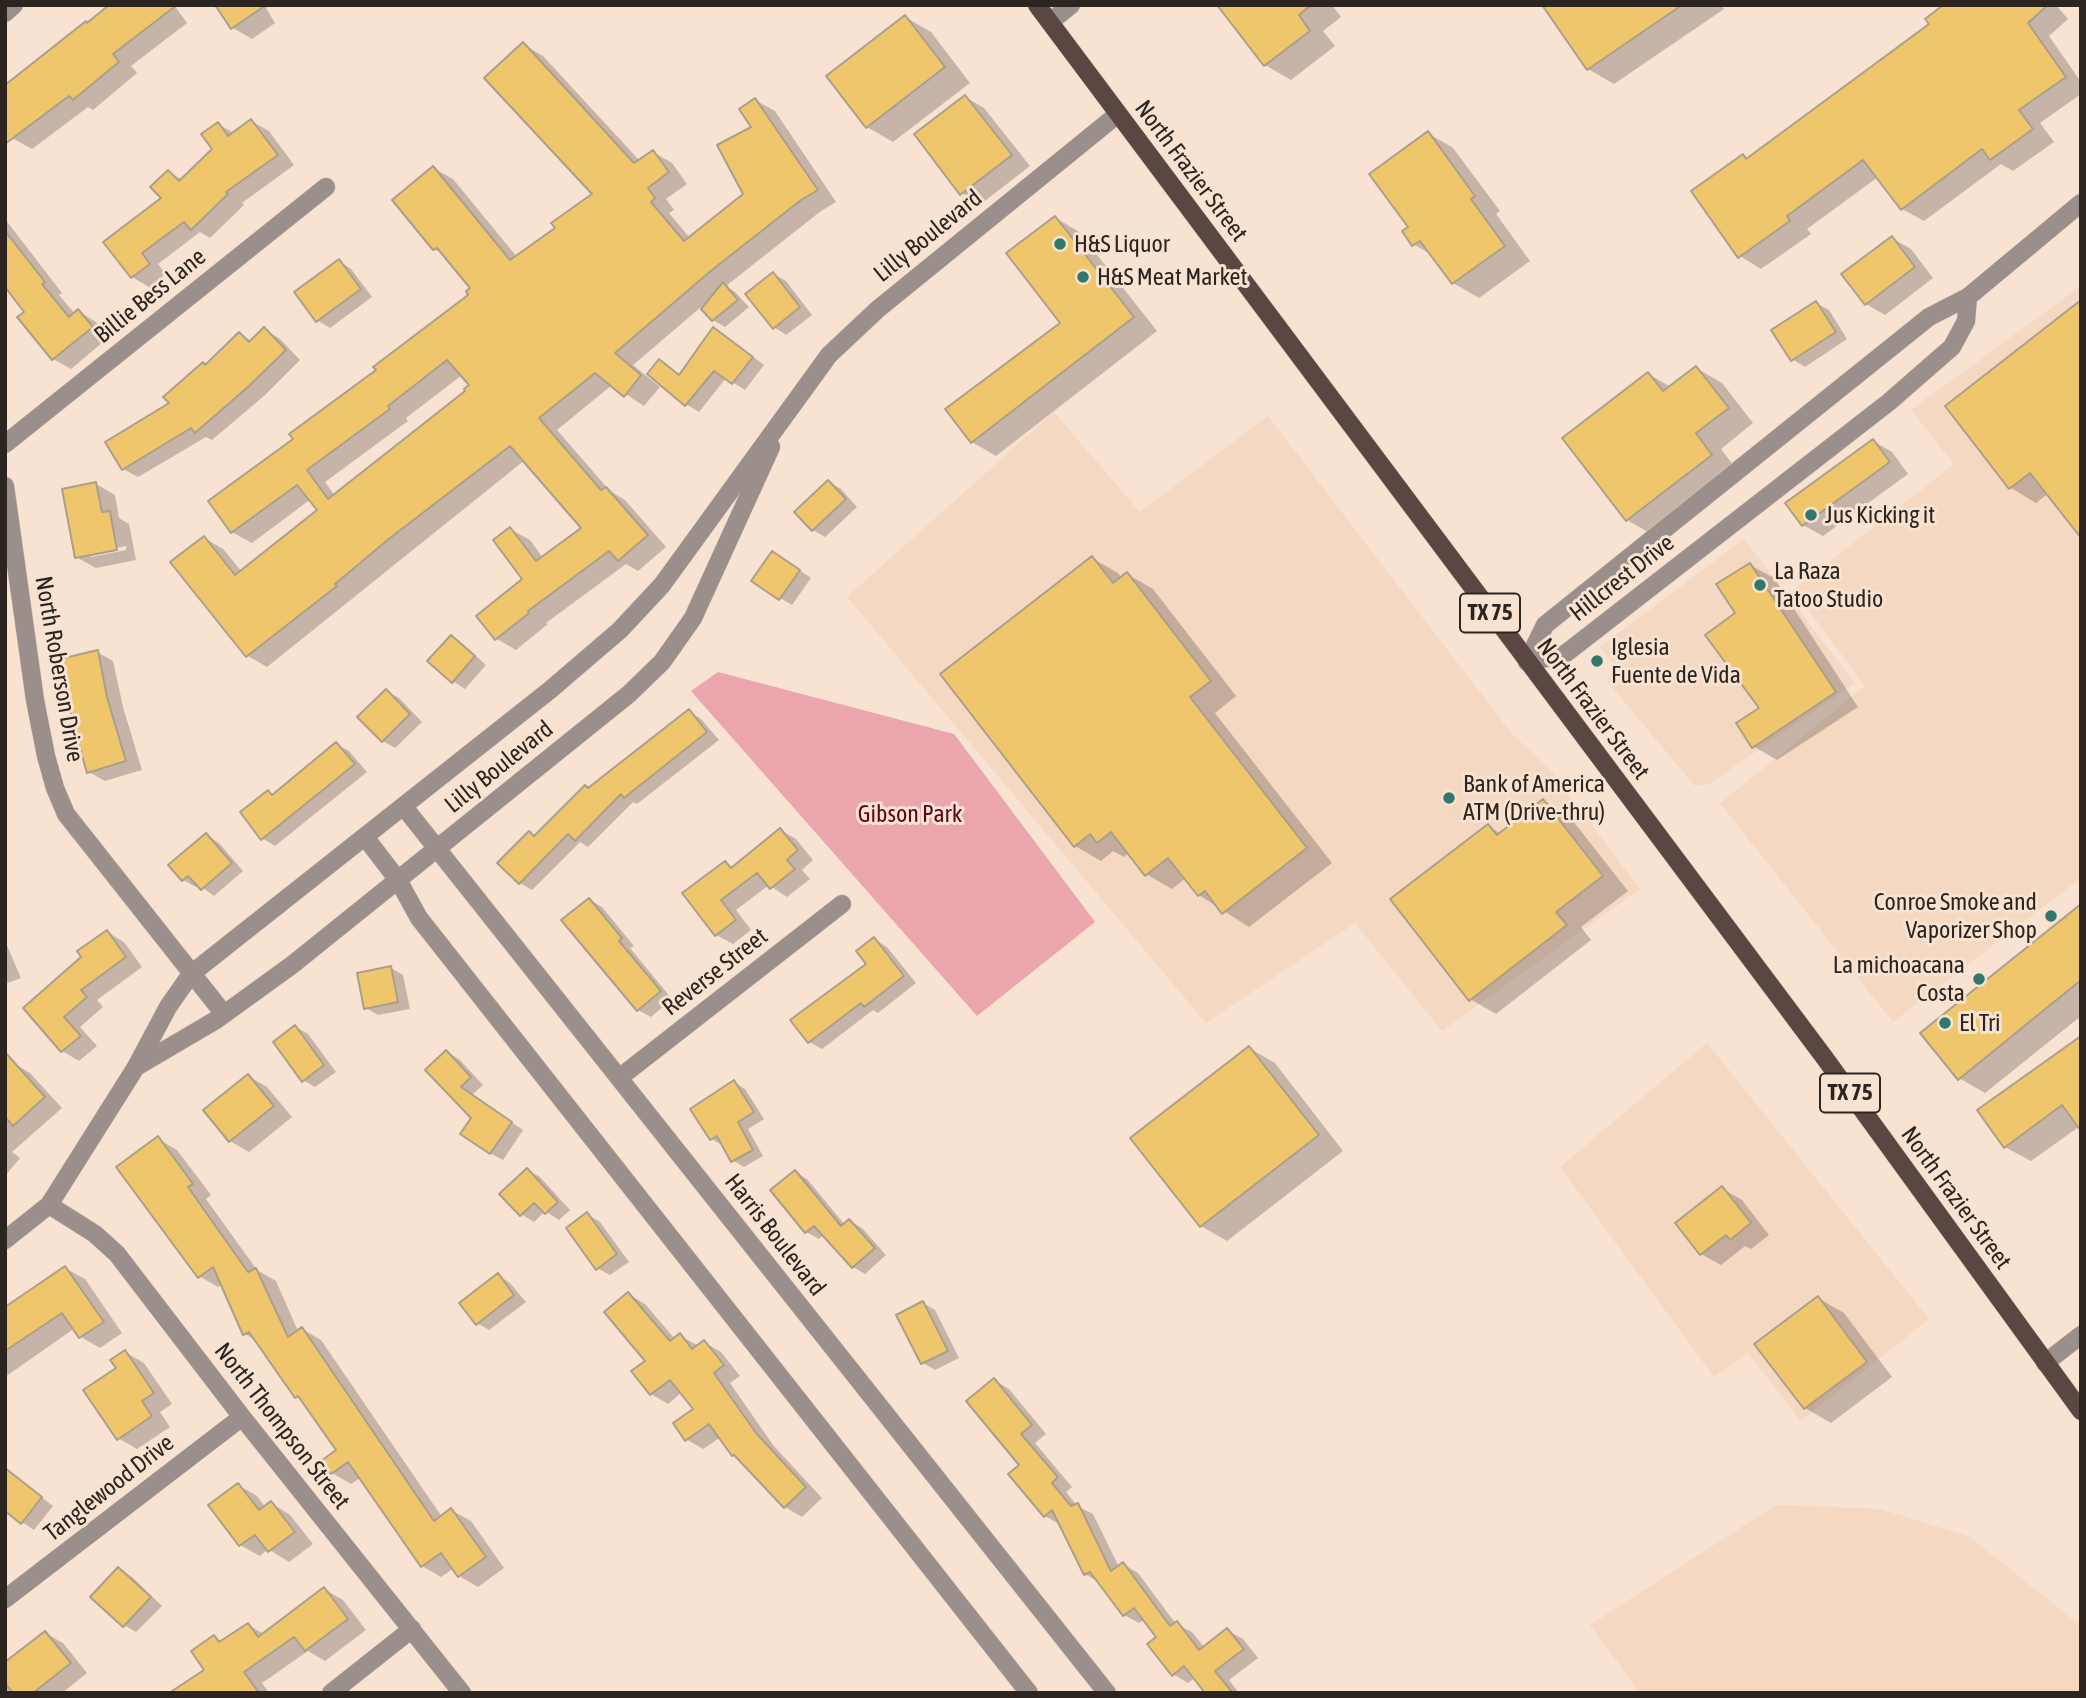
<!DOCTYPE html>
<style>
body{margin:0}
#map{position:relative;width:2086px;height:1698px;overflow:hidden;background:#f8e2d2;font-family:"Asap Condensed",sans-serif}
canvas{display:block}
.frame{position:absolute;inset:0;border:7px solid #2c251f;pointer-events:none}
</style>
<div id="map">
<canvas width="2086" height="1698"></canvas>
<div class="frame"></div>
</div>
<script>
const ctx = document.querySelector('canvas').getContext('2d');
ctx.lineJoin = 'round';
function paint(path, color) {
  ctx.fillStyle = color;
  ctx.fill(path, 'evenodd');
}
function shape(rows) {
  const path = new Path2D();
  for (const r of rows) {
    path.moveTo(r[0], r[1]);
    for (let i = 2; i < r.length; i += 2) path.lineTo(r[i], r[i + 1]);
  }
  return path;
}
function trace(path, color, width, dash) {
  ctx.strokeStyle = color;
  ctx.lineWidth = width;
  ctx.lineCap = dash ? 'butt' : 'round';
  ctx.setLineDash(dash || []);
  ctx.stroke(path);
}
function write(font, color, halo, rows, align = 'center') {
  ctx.font = font + ' "Asap Condensed",sans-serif';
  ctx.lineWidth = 6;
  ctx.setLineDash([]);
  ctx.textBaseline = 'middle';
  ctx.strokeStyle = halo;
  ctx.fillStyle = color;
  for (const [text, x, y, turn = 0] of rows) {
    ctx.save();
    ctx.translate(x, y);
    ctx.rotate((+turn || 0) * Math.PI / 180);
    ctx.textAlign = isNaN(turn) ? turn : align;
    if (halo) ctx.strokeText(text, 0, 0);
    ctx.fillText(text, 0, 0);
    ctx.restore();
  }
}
const built = shape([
 [2081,286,2081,878,1893,1022,1720,803,1865,686,1793,590,1954,464,1911,410],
 [1054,412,1140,512,1268,416,1512,734,1549,768,1640,889,1442,1031,1355,923,1206,1023,847,597],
 [1744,539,1855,683,1709,784,1695,786,1606,680,1618,668,1600,647],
 [1707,1043,1929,1319,1801,1421,1748,1353,1714,1377,1560,1167],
 [1776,1505,1880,1509,1970,1537,2076,1622,2081,1620,2081,1693,1640,1693,1590,1625]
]);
const green = shape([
 [718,672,954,734,1095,922,977,1016,691,691]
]);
const shadow = shape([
 [174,5,187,23,131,66,137,73,93,110,88,107,32,149,12,138,5,86],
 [217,5,271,5,266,8,275,23,252,39,233,28],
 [1219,5,1332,5,1341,17,1323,31,1335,46,1291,80,1265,65],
 [1556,5,1721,5,1724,9,1614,84,1588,69,1548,11],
 [1996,5,2056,5,2068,19,2049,36,2081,82,2081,94,2040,123,2054,142,2013,171,2001,164,1924,221,1902,209,1878,177,1807,229,1811,234,1761,269,1740,256,1743,156,1748,159],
 [905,17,931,32,970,83,893,142,867,127,828,76],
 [523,44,543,56,640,161,653,152,672,163,687,184,666,199,674,210,669,213,690,238,745,194,755,100,775,111,836,202,821,211,726,286,735,292,749,307,725,327,713,320,701,307,633,365,660,387,644,406,612,385,557,430,610,491,625,500,666,547,638,571,626,564,546,623,548,624,516,650,497,639,478,617,525,579,510,529,530,540,543,558,583,528,525,460,267,667,248,656,204,538,223,549,242,572,320,510,311,499,252,543,232,532,295,440,470,295,473,288,446,256,435,249,433,168,453,179,517,257,558,229,594,194],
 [462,375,471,385,467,391,335,496,325,482,408,421,406,418],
 [965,97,984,108,1030,166,981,204,962,193],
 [251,121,269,131,294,165,242,203,244,205,210,238,200,232,158,264,166,274,149,287,132,277,164,199,168,172,183,180,215,150,218,124,234,133],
 [1428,133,1453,148,1500,211,1496,214,1530,261,1479,298,1453,283,1434,256,1413,244,1410,228],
 [1056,218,1079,232,1157,331,996,456,972,442,947,410,1063,323],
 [5,219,62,293,59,295,75,314,78,311,96,322,109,337,71,369,53,359,27,312,5,284],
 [1892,238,1911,249,1933,278,1885,315,1866,304],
 [339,261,351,269,372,297,330,328,317,320],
 [773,274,786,281,812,315,786,335,774,327],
 [2081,302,2049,493,2036,503,2011,488,1947,406],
 [1816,303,1829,310,1847,339,1805,367,1792,359],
 [264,330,279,338,300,360,265,395,212,440,206,437,138,477,123,469,171,404,206,366,239,334,252,341],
 [726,337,764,365,745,390,726,378,699,412,686,404,659,361,680,375],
 [1696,368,1722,383,1753,423,1721,449,1737,470,1653,535,1627,520,1648,374,1671,387],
 [1873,441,1892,452,1908,474,1823,536,1803,525],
 [828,482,841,489,857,507,825,537,813,530],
 [96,484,115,495,119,518,129,524,136,560,96,568,76,557],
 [126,546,126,550,91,557,91,553],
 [1092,558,1118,573,1122,578,1127,574,1153,589,1236,696,1215,713,1332,863,1249,927,1199,895,1186,878,1172,889,1146,874,1129,852,1124,857,1113,851,1101,861,1075,846],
 [785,560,811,578,792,605,780,598],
 [1750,565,1774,578,1858,707,1777,760,1753,746,1762,708],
 [451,637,463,644,486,665,465,689,453,681],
 [97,652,113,661,123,707,142,770,105,781,89,772],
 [387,691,399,698,422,722,395,748,383,741],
 [689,711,701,719,719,740,637,804,633,802,588,847,580,842,532,890,520,883,530,833,536,837,589,790],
 [336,744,349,751,367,772,275,846,262,838,268,792,274,796],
 [1544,801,1569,816,1628,891,1581,927,1591,940,1496,1014,1470,999,1488,826,1501,834],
 [780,830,796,839,813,860,802,870,810,879,787,897,769,885,736,910,751,930,733,944,716,935,725,863,734,868],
 [206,835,219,843,243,871,214,896,199,885,196,887,183,880],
 [590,900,602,907,634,946,630,948,672,999,651,1017,638,1010],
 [2081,906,2081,1016,1985,1093,1959,1078],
 [107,932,124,942,142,967,97,1000,103,1007,80,1027,97,1046,79,1061,62,1051,25,1008,84,958],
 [874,939,887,947,916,983,878,1013,873,1010,822,1049,809,1042,869,964],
 [5,941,21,978,5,984],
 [391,968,403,975,410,1009,378,1015,366,1008],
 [296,1027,308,1034,336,1072,315,1087,303,1080],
 [2081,1038,2080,1126,2031,1161,2005,1147],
 [1249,1048,1275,1063,1343,1151,1227,1241,1201,1226],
 [446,1052,459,1059,483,1085,472,1095,523,1130,503,1160,490,1153,473,1118],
 [13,1063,30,1073,62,1108,12,1152,20,1158,5,1176,5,1070],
 [248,1076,267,1087,292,1117,249,1152,230,1141],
 [734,1082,745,1089,764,1119,748,1129,763,1156,744,1167,732,1160,722,1145,711,1139],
 [158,1139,177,1150,211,1195,206,1199,257,1270,276,1281,298,1331,302,1329,321,1340,442,1517,451,1510,471,1521,504,1568,478,1587,459,1576,454,1568,441,1577,422,1566,360,1478,351,1484,332,1473,339,1450,304,1401,296,1396,258,1342,245,1334,222,1285,218,1287,199,1276],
 [527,1170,540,1177,570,1210,559,1220,545,1211,534,1222,521,1214],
 [795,1172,807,1179,845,1225,850,1221,862,1228,886,1255,865,1274,853,1267,824,1234,819,1239,806,1232],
 [1723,1189,1742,1200,1769,1235,1751,1249,1745,1246,1721,1265,1701,1254,1677,1224],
 [587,1214,600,1222,629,1262,610,1275,597,1268],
 [65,1268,85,1279,122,1333,100,1348,81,1337,75,1328,5,1377,5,1310],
 [498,1275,510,1283,526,1302,489,1330,477,1323],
 [628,1294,645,1304,675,1339,680,1336,697,1345,704,1342,721,1352,740,1376,730,1383,773,1445,822,1498,802,1517,785,1507,741,1459,733,1455,721,1437,703,1449,686,1439,696,1410,682,1392,668,1404,651,1394,647,1361],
 [1818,1298,1844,1313,1892,1377,1831,1423,1805,1408],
 [923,1303,935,1310,959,1358,935,1370,923,1363],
 [125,1352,144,1363,172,1404,160,1412,170,1427,137,1449,118,1438,118,1369],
 [994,1380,1009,1389,1046,1434,1035,1443,1072,1487,1066,1492,1077,1506,1093,1514,1119,1567,1123,1564,1138,1573,1176,1624,1192,1632,1205,1648,1227,1630,1243,1639,1258,1658,1229,1680,1239,1693,1207,1693,1195,1678,1188,1683,1173,1674,1159,1637,1145,1619,1139,1623,1124,1615,1100,1583,1085,1574,1061,1525,1045,1516,1021,1465],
 [5,1469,53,1506,34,1530,22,1522],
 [238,1485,257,1496,265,1507,271,1503,290,1515,313,1544,289,1562,268,1549,260,1556,240,1545],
 [118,1569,131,1576,162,1606,136,1632,124,1625],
 [324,1589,343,1600,366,1630,325,1661,308,1651,262,1683,269,1693,172,1693,206,1670,215,1637,223,1642,248,1625,264,1634],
 [45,1633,63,1643,87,1673,62,1693,5,1693,5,1665]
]);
const building = shape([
 [109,5,177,5,113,54,119,62,73,100,69,96,5,144,5,85,86,21,87,23,109,5],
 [215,5,266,5,231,29,215,5],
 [1217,5,1311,5,1299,15,1310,31,1264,66,1217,5],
 [1542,5,1682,5,1587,70,1542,5],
 [1943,5,2048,5,2028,23,2066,77,2019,110,2033,129,1990,160,1982,149,1901,210,1863,160,1787,216,1790,221,1738,258,1691,191,1743,154,1746,159,1929,24,1925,19,1943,5],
 [905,15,945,67,866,128,826,76,905,15],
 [523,42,634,163,653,150,669,172,648,188,655,198,651,202,684,241,743,194,717,145,751,127,739,109,755,98,818,190,801,200,712,270,615,353,641,375,624,397,595,373,539,418,601,490,606,487,648,535,618,561,609,551,528,611,529,613,495,640,476,616,522,579,493,540,510,527,536,561,581,528,510,446,390,538,335,584,337,586,246,657,170,562,204,536,235,575,317,510,297,485,231,533,208,501,293,439,289,434,376,370,373,367,468,295,466,291,470,288,437,248,433,250,392,200,433,166,510,260,555,228,551,223,592,194,484,78,523,42],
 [447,360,469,385,464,389,465,391,328,499,307,470,390,409,388,406,447,360],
 [965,95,1012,155,960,195,914,134,965,95],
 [251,119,278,155,226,192,228,194,191,230,184,222,142,253,150,264,131,278,103,242,161,198,150,187,168,170,179,181,212,149,201,134,218,122,228,136,251,119],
 [1428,131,1475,196,1471,199,1505,246,1452,284,1420,241,1412,246,1402,231,1408,227,1369,174,1428,131],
 [1055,216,1134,317,971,443,945,409,1060,323,1006,253,1055,216],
 [5,231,45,282,42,284,69,317,78,309,93,327,52,360,17,317,24,312,5,287,5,231],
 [1892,236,1915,267,1865,305,1841,274,1892,236],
 [339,259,361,289,316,322,294,292,339,259],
 [773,272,800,307,773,329,745,294,773,272],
 [723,282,738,300,712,321,701,309,723,282],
 [2081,300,2081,538,2030,473,2009,489,1945,406,2081,300],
 [1816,301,1836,332,1791,361,1771,330,1816,301],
 [264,327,286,350,249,386,195,433,191,428,122,470,105,442,169,403,163,397,203,362,205,365,239,332,249,342,264,327],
 [713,327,753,357,732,384,714,371,685,406,647,374,659,359,679,375,713,327],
 [1696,366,1729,408,1696,433,1712,455,1626,521,1562,438,1648,372,1663,391,1696,366],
 [1873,439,1890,462,1802,526,1785,503,1873,439],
 [828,480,846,499,812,531,794,512,828,480],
 [96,482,102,512,110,511,117,550,75,558,62,489,96,482],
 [772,551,800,570,779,600,751,581,772,551],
 [1092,556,1113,583,1127,572,1211,681,1190,697,1307,848,1222,914,1205,891,1198,896,1168,858,1145,876,1111,832,1097,843,1090,834,1074,847,940,674,1092,556],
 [1750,563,1836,692,1752,748,1736,723,1759,708,1705,635,1735,613,1716,584,1750,563],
 [451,635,475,656,452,683,427,661,451,635],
 [98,650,107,697,126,761,87,773,73,724,60,659,98,650],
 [386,689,410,714,382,742,357,717,386,689],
 [689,709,707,732,624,798,621,794,575,841,568,834,519,884,497,863,529,831,534,836,585,785,588,788,689,709],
 [336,742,355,764,261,840,240,812,268,790,272,795,336,742],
 [1543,799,1603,876,1556,912,1567,925,1469,1001,1390,899,1488,824,1497,835,1543,799],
 [780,828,798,850,787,860,795,869,770,889,757,873,721,900,736,920,715,936,682,893,725,861,731,868,780,828],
 [206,833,232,863,201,890,188,876,182,881,168,865,206,833],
 [589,898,622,938,619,941,661,991,637,1011,561,920,589,898],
 [2081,904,2081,980,1958,1080,1920,1033,2081,904],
 [107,930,126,957,81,990,87,997,64,1017,81,1036,61,1052,23,1008,81,957,77,951,107,930],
 [874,937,904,976,864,1007,861,1003,808,1043,790,1020,866,964,856,951,874,937],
 [391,966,398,1002,364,1009,357,973,391,966],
 [295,1025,324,1065,302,1082,273,1042,295,1025],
 [2081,1036,2081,1131,2062,1105,2004,1148,1977,1110,2081,1036],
 [1249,1046,1319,1135,1200,1227,1130,1138,1249,1046],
 [446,1050,471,1077,461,1087,512,1122,490,1154,460,1134,471,1118,425,1070,446,1050],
 [5,1052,45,1097,13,1126,5,1117,5,1052],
 [248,1074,274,1106,229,1142,203,1110,248,1074],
 [734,1080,754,1112,738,1122,753,1150,731,1162,717,1136,710,1140,690,1109,734,1080],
 [158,1136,193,1184,188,1187,248,1272,256,1268,288,1337,302,1327,434,1521,451,1508,486,1557,458,1577,441,1553,421,1567,348,1462,331,1474,321,1461,336,1450,298,1396,295,1398,249,1332,243,1335,213,1267,198,1278,116,1167,158,1136],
 [527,1168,558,1202,545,1214,534,1203,520,1216,499,1194,527,1168],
 [795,1170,841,1226,849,1219,875,1248,852,1268,814,1226,805,1233,770,1190,795,1170],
 [1722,1186,1751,1223,1730,1240,1726,1235,1700,1255,1675,1223,1722,1186],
 [587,1212,617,1254,596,1270,566,1228,587,1212],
 [65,1266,104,1322,79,1338,62,1313,5,1351,5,1307,65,1266],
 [498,1273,514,1295,476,1325,459,1303,498,1273],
 [628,1292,670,1341,680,1333,692,1349,704,1340,724,1365,714,1373,756,1433,806,1487,784,1508,734,1455,732,1456,709,1424,685,1441,673,1423,693,1409,670,1380,650,1395,631,1371,645,1361,604,1312,628,1292],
 [1818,1296,1867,1362,1804,1409,1754,1344,1818,1296],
 [923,1301,948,1351,921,1364,896,1315,923,1301],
 [125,1350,154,1393,142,1401,152,1416,117,1440,83,1390,116,1368,110,1360,125,1350],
 [994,1378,1032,1425,1021,1434,1058,1477,1052,1483,1071,1506,1078,1503,1111,1571,1123,1562,1170,1626,1177,1621,1199,1650,1227,1628,1244,1649,1215,1671,1233,1693,1205,1693,1184,1666,1172,1676,1147,1644,1156,1637,1134,1608,1123,1616,1090,1572,1084,1575,1052,1510,1044,1517,1008,1474,1019,1465,966,1401,994,1378],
 [5,1468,42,1497,21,1524,5,1511,5,1468],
 [238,1483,259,1510,271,1501,295,1532,268,1552,255,1535,239,1546,208,1505,238,1483],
 [118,1567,151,1597,123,1627,90,1597,118,1567],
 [324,1587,348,1619,305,1651,294,1637,244,1672,259,1693,169,1693,204,1670,191,1651,214,1635,219,1642,248,1623,258,1637,324,1587],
 [45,1631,71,1663,33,1693,13,1693,5,1683,5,1662,45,1631]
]);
const minor = shape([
 [5,13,14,5],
 [1050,22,1071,5],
 [5,444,326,187],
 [5,486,35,700,46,756,55,788,66,814,224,1014],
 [404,807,1107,1693],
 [365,837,398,880,419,918,1029,1693],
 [136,1067,216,1020,292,965,629,694,662,662,693,618,771,447],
 [619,1078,842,904],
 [49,1205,95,1234,117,1254,242,1417,462,1693],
 [5,1240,49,1205,136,1067,168,1007,191,974,550,690,620,630,662,585,829,355,878,309,1118,114],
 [2045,1363,2081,1335],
 [5,1599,242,1417],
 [331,1693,412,1629]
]);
const tertiary = shape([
 [1527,662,1545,625,1929,317,1968,297,2081,203],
 [1527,662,1565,654,1889,402,1952,347,1966,321,1968,297]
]);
const primary = shape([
 [1037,5,1824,1057,2081,1411]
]);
const markers = [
 [1060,244,7,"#32776c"],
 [1083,277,7,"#32776c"],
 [1811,515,7,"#32776c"],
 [1760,585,7,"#32776c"],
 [1597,661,7,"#32776c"],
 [1449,798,7,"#32776c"],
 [2051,916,7,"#32776c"],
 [1979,979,7,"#32776c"],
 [1945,1023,7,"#32776c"]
];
const shields = [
 [1490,613,60],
 [1850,1093,60]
];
const shieldNames = [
 ["TX 75",1490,613],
 ["TX 75",1850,1093]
];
const streetNames = [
 ["North Frazier Street",1191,171,53],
 ["Lilly Boulevard",928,236,-39],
 ["Billie Bess Lane",150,296,-39],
 ["Hillcrest Drive",1622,578,-38],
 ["North Roberson Drive",59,669,80],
 ["North Frazier Street",1593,709,53],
 ["Lilly Boulevard",499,767,-39],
 ["Reverse Street",715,972,-38],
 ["North Frazier Street",1956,1198,54],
 ["Harris Boulevard",775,1235,52],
 ["North Thompson Street",282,1426,52],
 ["Tanglewood Drive",109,1488,-38]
];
const poiNames = [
 ["H&S Liquor",1074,244],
 ["H&S Meat Market",1097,277],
 ["Jus Kicking it",1825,515],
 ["La Raza",1774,571],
 ["Tatoo Studio",1774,599],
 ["Iglesia",1611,647],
 ["Fuente de Vida",1611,675],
 ["Bank of America",1463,784],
 ["ATM (Drive-thru)",1463,812],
 ["Conroe Smoke and",2037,902,"right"],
 ["Vaporizer Shop",2037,930,"right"],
 ["La michoacana",1965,965,"right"],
 ["Costa",1965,993,"right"],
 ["El Tri",1959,1023]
];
const parkNames = [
 ["Gibson Park",910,814]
];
paint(built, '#f4d8c2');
paint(green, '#eaa5ad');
paint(shadow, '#0003');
paint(building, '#f0c66c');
trace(building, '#aa9f8a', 2);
trace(minor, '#d3c0b2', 19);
trace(tertiary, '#d3c0b2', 19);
trace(primary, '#d3c0b2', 19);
trace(minor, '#9a8f8b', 18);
trace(tertiary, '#9a8f8b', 18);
trace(primary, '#5a4742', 18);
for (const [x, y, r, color] of markers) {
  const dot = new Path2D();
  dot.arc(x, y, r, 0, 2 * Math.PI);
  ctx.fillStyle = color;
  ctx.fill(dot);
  trace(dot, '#f8e2d2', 2.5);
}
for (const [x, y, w] of shields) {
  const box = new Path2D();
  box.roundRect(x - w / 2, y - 19.5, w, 39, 5);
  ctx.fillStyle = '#f8e2d2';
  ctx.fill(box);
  trace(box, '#2c251f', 2);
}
write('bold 23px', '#2c251f', null, shieldNames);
write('24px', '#2c251f', '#f8e2d2', streetNames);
write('24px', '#2c251f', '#f8e2d2', poiNames, 'left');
write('24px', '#5c031f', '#f8e2d2', parkNames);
</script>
